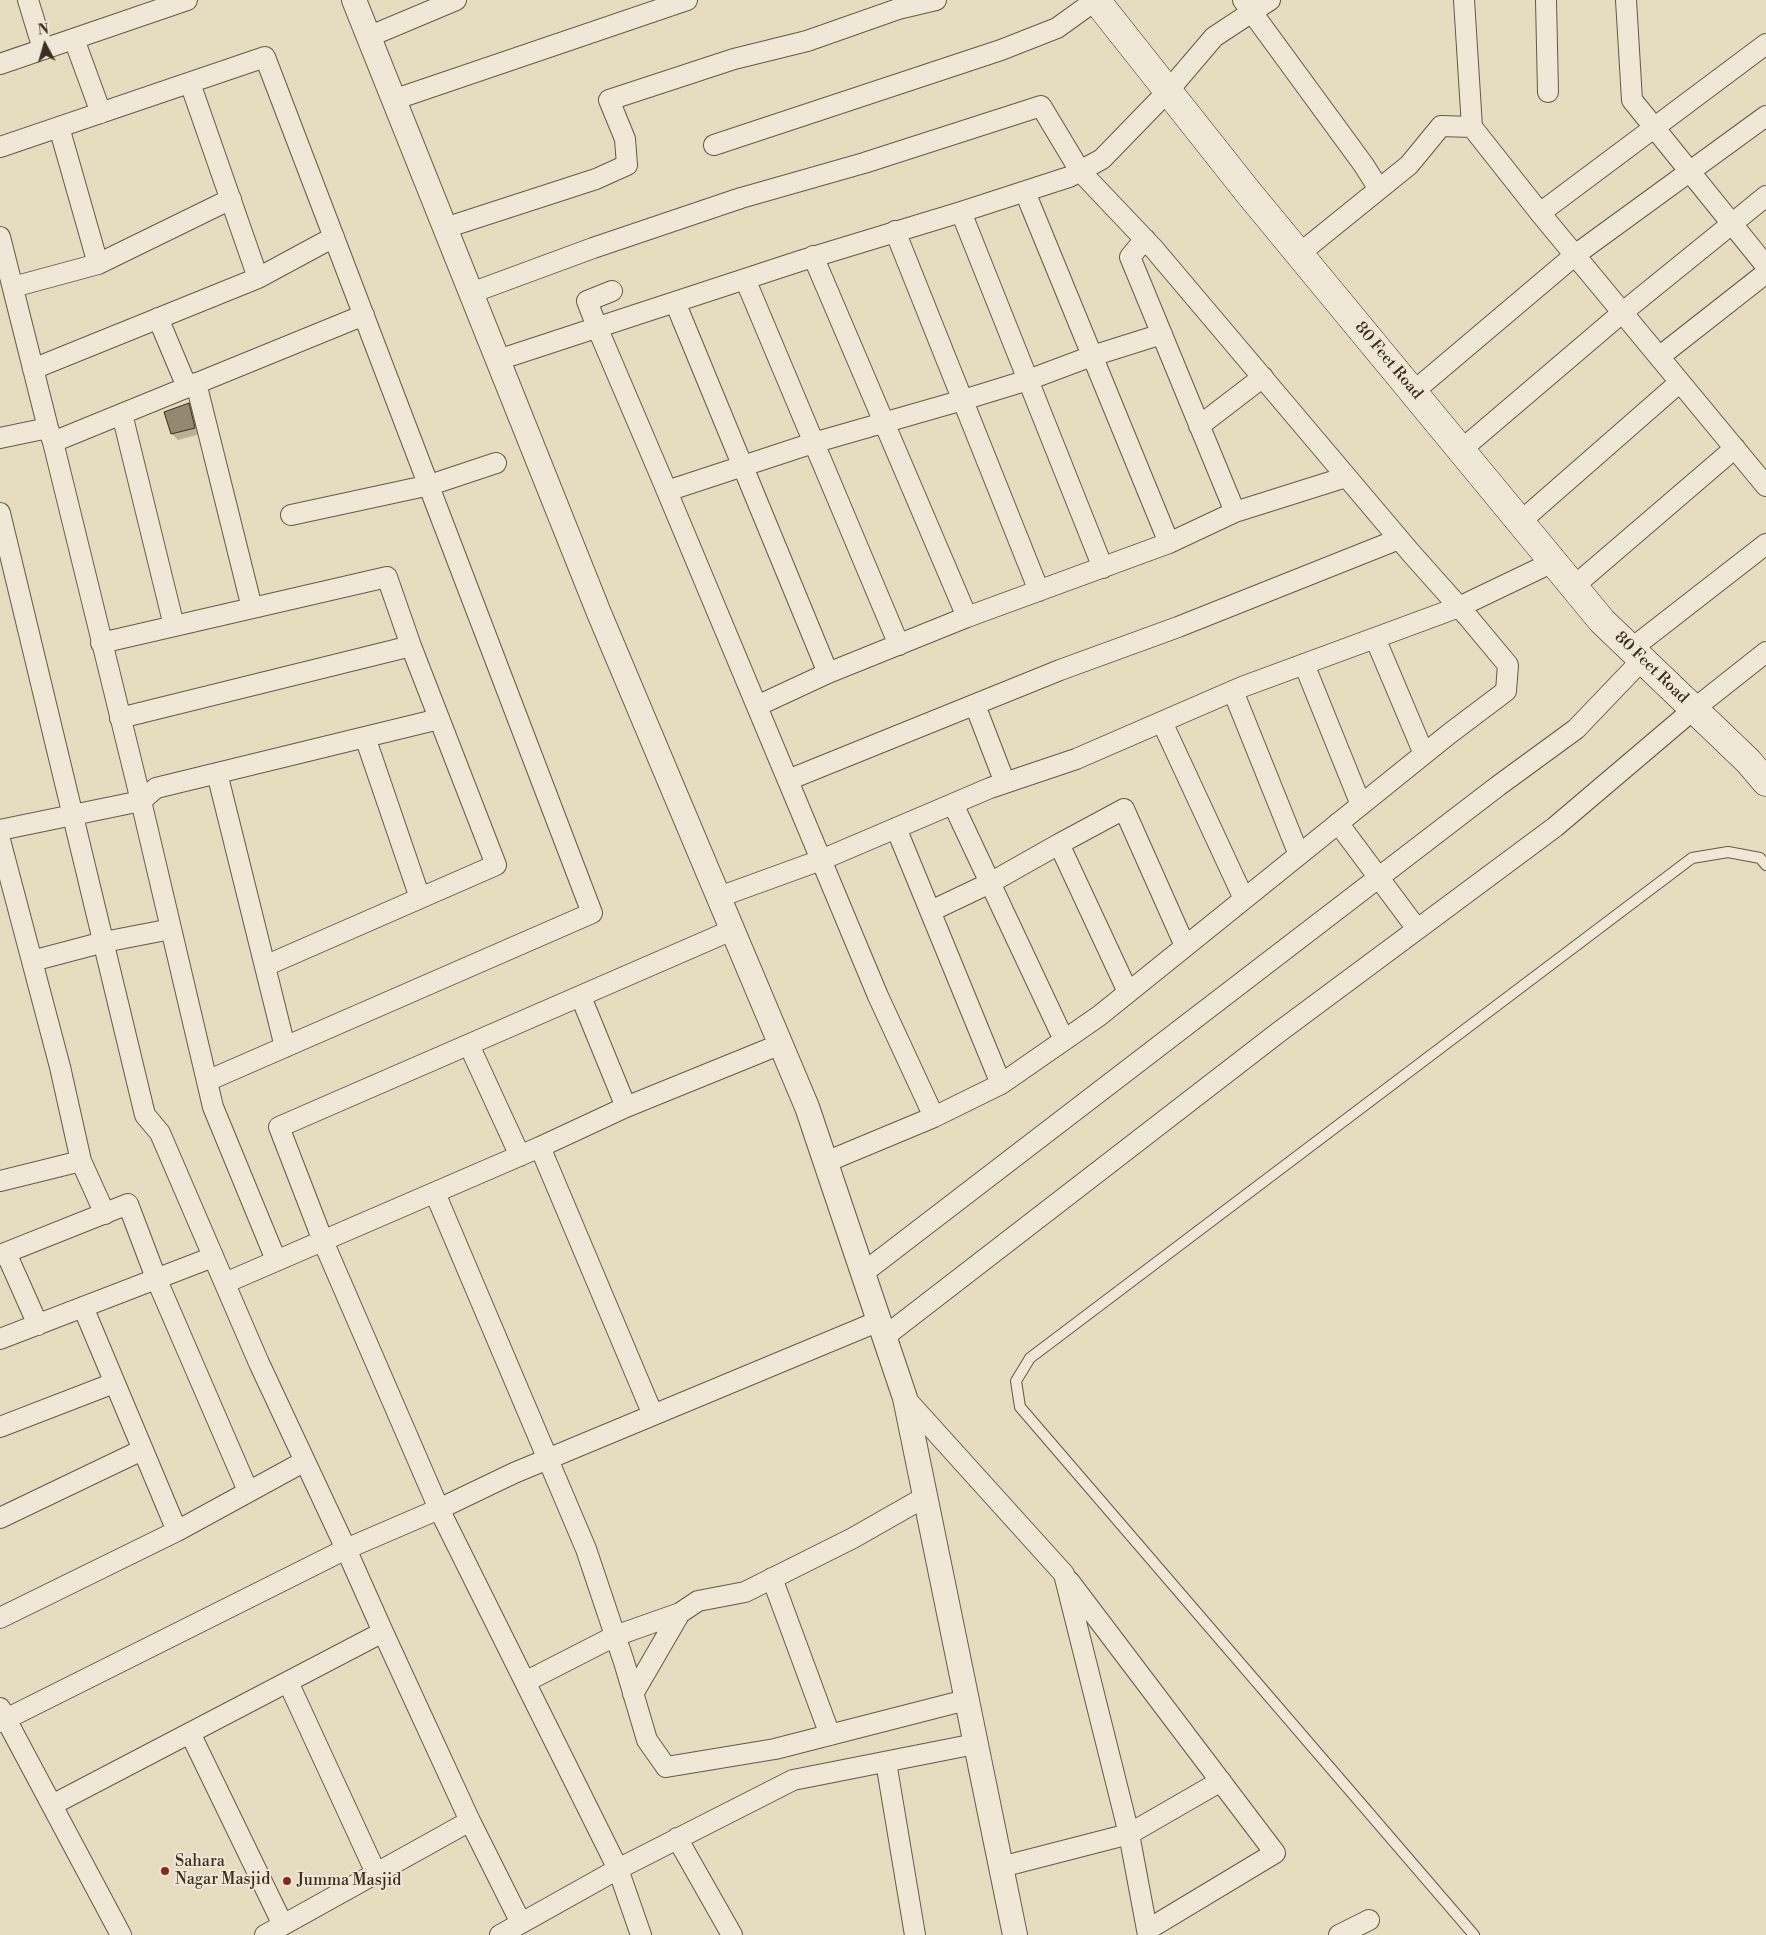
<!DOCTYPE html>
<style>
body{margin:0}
#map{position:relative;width:1766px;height:1935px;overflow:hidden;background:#e6dcc0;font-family:"Libre Bodoni",serif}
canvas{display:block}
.north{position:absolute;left:20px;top:20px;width:50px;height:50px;-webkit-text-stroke:4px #efe8d6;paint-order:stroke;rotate:354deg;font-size:14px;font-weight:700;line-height:20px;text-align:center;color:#3c2d1e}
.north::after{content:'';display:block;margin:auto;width:18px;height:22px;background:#3c2d1e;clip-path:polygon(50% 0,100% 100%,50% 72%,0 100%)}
</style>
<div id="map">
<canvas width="1766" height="1935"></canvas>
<div class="north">N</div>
</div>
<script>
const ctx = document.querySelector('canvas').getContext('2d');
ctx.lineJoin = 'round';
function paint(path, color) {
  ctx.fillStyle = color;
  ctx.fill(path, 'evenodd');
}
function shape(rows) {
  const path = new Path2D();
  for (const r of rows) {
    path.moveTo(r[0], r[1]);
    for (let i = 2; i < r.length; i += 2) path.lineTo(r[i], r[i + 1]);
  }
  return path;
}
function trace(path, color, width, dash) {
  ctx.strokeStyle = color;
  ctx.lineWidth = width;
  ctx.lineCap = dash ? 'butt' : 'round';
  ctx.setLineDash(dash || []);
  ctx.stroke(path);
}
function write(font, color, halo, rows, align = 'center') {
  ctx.font = font + ' "Libre Bodoni",serif';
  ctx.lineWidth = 4;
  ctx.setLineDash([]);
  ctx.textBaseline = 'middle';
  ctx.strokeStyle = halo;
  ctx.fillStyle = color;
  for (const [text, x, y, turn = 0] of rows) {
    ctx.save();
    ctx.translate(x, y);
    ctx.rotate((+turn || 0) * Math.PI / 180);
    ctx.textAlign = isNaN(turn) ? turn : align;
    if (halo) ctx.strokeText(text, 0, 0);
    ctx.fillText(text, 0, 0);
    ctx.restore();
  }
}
const shadow = shape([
 [188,404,194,410,200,434,178,440,172,434]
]);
const building = shape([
 [189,403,195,428,171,434,164,412,189,403]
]);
const service = shape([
 [1474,1935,1020,1407,1016,1381,1030,1358,1692,858,1728,852,1760,858,1766,865]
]);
const minor = shape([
 [28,0,43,49],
 [1243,0,1363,164,1379,189],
 [1464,0,1472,127,1540,213,1766,486],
 [1546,0,1548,92],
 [1626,0,1632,100,1766,266],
 [368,37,456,0],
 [74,39,101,113],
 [0,64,187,0],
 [393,100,687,0],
 [59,127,98,264],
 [714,145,1001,50,1057,28,1096,0],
 [0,147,265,57,592,913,207,1081],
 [1025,192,1169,543],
 [961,212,1103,568],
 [1540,213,1766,44],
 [445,228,596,179,627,165,625,139,609,100,734,59,807,41,898,9,936,0],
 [895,231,1039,591],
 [0,237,48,428,53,442,141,801,213,1107,276,1260],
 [1145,239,1130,257,1235,512],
 [1299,254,1409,165,1441,126,1472,127],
 [813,256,967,617],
 [258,278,334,237],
 [745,279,899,645],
 [13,287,98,264,231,199],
 [612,291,587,301,597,327,661,477,878,996,934,1117],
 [471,293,593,248,741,198,864,163,1041,106,1080,171,1154,249,1411,553,1468,617,1508,665,1506,691,1449,734,1099,1016,1001,1084,934,1117,826,1162],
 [675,302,828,673],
 [158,318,187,387],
 [1659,357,1766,273],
 [498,360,800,261,961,212,1069,177,1102,159,1168,91,1214,37,1270,0],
 [33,369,258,278,190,83],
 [196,383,252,608],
 [1413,392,1575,255,1766,116],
 [122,414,174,626],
 [1199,426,1263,377],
 [0,438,48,428],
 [53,442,364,315],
 [1461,450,1623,312,1766,196],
 [667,491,813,443,963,400,1028,380,1092,356,1162,334],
 [0,513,145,1115,160,1133,259,1363,346,1549,383,1632,470,1821,521,1923],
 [291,515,430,485,496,463],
 [1520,522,1680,382],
 [1573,587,1735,448],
 [1375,638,1424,754],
 [101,643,387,577,411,646,496,865,265,966],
 [1631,649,1766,544],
 [1304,664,1361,805],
 [1233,691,1299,855],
 [975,705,1005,783],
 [757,706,828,673,967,617,1169,543,1235,512,1346,477],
 [120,718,411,646],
 [1162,722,1244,899],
 [365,737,420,898],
 [217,773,285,1047],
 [788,780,1060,670,1178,627,1399,539],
 [953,804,1064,1040],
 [1338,823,1417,929],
 [896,828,1001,1084],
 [0,830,141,801,156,788,439,719],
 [0,840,60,1067,81,1161,105,1214],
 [719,897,821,860,990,788,1076,759,1242,687,1459,607,1553,562],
 [931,911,990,883,1059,844],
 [32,961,104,942,171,929],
 [1128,992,1059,844,1124,809,1185,946],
 [581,997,626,1107],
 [469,1045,520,1156],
 [540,1147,653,1415],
 [0,1181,81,1161],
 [435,1193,586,1549,624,1662,647,1740,666,1767,775,1749,966,1700],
 [6,1253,38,1325],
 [0,1255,128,1204,156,1278,248,1491],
 [863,1273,1498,786,1576,729,1642,660],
 [225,1283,540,1147,626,1107,781,1044],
 [884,1337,1279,1032,1555,827,1694,709,1766,652],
 [0,1339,213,1257],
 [905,1398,1064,1574,1129,1834,1221,1781],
 [0,1427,114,1383],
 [0,1518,142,1450],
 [177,1531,305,1461],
 [772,1578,830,1735],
 [1069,1581,1275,1853,1147,1930],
 [0,1618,177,1531,83,1307],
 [288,1682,376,1873],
 [525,1682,615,1636,680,1613],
 [633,1694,680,1613,698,1601,745,1592,853,1538,925,1497],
 [0,1708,121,1935],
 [0,1722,346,1549,439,1509,514,1473,879,1321],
 [190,1733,283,1925],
 [886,1762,915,1935],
 [52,1805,383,1632],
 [677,1838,732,1935],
 [1001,1867,1129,1834,1148,1935],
 [265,1935,470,1821],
 [500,1935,618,1869,793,1780,975,1744],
 [641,1935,618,1869,439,1509,323,1241,279,1127,732,930],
 [1339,1935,1369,1920]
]);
const tertiary = shape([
 [354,0,599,613,807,1107,905,1398,1015,1935]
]);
const secondary = shape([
 [1096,0,1248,192,1602,621,1748,761,1766,782]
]);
const markers = [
 [165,1871,5,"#8f2418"],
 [287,1881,5,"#8f2418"]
];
const streetNames = [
 ["80 Feet Road",1388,361,50],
 ["80 Feet Road",1651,668,44]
];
const poiNames = [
 ["Sahara",175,1862],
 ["Nagar Masjid",175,1880],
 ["Jumma Masjid",297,1881]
];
paint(shadow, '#0003');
paint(building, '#948872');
trace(building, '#3c2d1e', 1);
trace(service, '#665946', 12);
trace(minor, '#665946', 22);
trace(tertiary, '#665946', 26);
trace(secondary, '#3c2d1e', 29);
trace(service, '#efe8d6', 10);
trace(minor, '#efe8d6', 20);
trace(tertiary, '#efe8d6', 24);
trace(secondary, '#efe8d6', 28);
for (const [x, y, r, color] of markers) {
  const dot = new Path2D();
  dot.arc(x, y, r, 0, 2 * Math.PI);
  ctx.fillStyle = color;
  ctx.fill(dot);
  trace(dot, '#efe8d6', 2);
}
write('16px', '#3c2d1e', '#efe8d6', streetNames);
write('16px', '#3c2d1e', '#efe8d6', poiNames, 'left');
</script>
